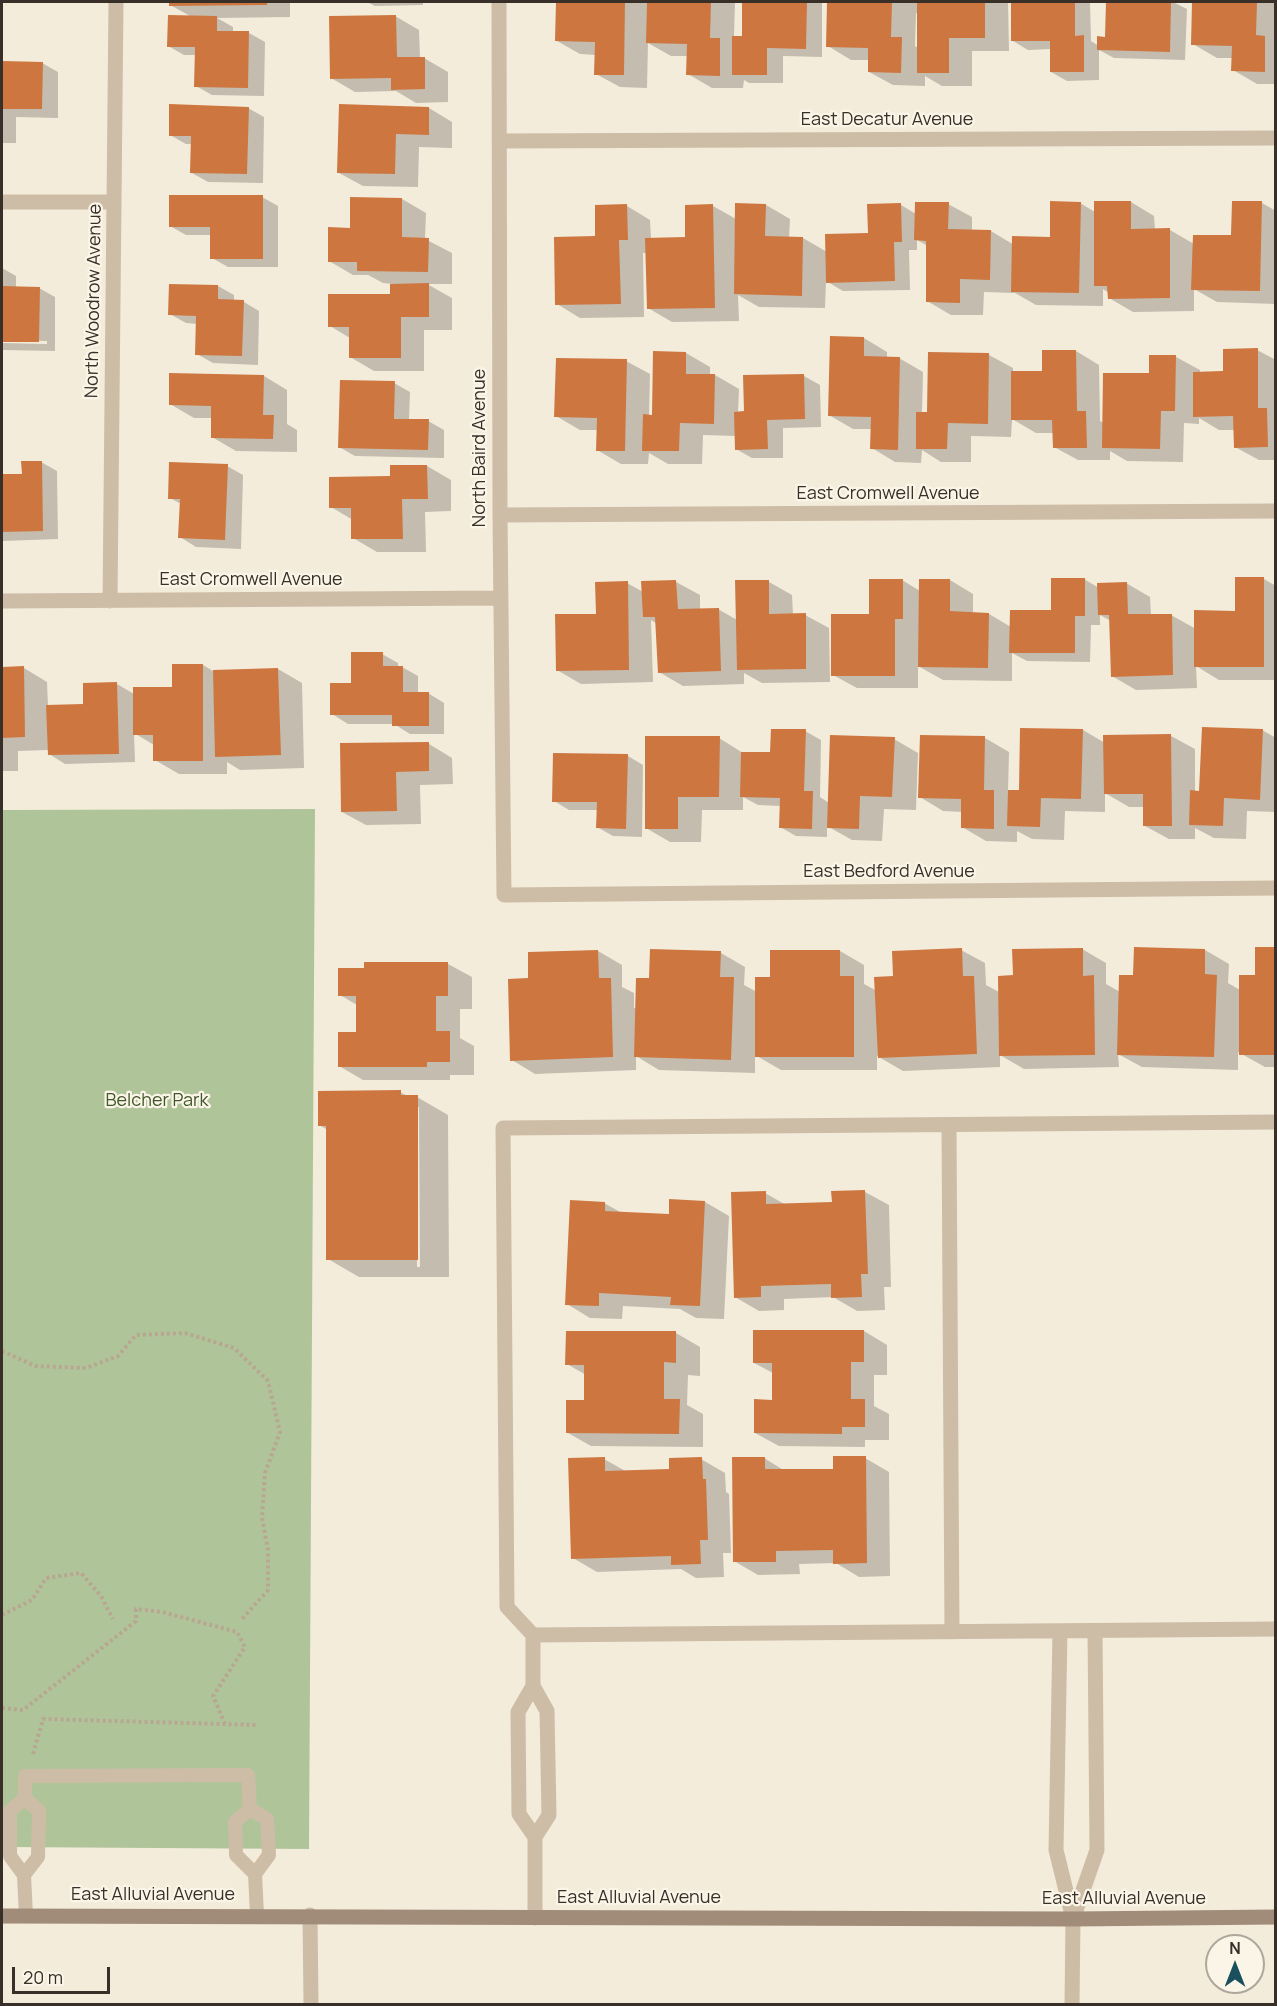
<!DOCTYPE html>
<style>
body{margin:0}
#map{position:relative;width:1277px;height:2006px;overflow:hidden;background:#f4ecdb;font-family:Manrope,sans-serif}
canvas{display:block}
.frame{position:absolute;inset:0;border:3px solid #382f28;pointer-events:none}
.north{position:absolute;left:1205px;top:1934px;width:60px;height:60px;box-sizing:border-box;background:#fbf5e8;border:2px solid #ada69b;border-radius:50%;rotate:0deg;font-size:16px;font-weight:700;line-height:24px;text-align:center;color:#382f28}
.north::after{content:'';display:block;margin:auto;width:21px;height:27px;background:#1a4f5d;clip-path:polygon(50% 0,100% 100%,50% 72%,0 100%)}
.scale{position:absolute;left:12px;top:1967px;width:98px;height:27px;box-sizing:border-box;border:3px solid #382f28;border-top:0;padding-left:8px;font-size:18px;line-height:21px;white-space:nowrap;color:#382f28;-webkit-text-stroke:4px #fbf5e8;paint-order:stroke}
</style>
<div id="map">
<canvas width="1277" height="2006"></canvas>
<div class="frame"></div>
<div class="north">N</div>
<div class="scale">20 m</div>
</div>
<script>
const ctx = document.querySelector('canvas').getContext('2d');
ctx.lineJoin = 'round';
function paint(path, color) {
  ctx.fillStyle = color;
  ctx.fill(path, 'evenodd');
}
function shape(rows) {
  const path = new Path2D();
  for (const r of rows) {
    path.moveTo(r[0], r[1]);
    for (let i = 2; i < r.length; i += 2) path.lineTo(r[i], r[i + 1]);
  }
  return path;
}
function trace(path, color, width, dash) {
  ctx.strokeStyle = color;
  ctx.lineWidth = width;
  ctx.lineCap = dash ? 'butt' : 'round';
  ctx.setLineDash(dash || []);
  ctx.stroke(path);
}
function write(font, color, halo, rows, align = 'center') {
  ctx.font = font + ' Manrope,sans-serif';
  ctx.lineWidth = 4.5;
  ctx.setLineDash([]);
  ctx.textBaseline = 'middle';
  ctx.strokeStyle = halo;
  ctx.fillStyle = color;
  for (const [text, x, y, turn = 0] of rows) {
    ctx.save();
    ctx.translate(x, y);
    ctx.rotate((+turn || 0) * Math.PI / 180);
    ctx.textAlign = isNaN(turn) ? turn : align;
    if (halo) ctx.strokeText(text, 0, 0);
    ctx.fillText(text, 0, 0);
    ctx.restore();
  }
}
const green = shape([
 [315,809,309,1849,2,1847,2,810]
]);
const shadow = shape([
 [170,2,290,2,290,17,217,18,233,27,233,32,249,33,265,42,264,96,212,95,196,86,196,55,184,55,168,46,192,17,170,5],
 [367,2,423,2,423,5,375,6],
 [557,2,735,2,734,38,743,38,744,2,822,2,822,57,783,56,783,83,749,83,744,80,743,88,712,88,688,74,688,56,671,56,648,43,647,88,620,87,596,74,596,55,580,54,557,41],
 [828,2,1008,2,1009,51,972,51,972,86,942,86,925,76,925,86,893,85,869,72,869,60,851,60,828,46],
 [916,13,918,13,918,48,915,46],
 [1012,2,1090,2,1091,41,1099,46,1106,38,1107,2,1173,2,1187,9,1185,60,1114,58,1099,50,1099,80,1067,81,1051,72,1051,49,1028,50,1013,41],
 [1194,2,1276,2,1276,84,1257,84,1233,70,1233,58,1217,58,1193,44],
 [395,16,419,30,420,58,424,58,448,72,448,102,416,103,396,91,355,92,331,78],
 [2,62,42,63,58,72,58,118,16,117,16,143,2,143],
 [248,108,264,117,263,183,208,182,192,173,193,144,186,144,170,135],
 [429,108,452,122,452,148,419,147,418,187,363,186,339,173],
 [262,197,278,206,278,267,228,267,212,258,212,235,186,235,170,226],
 [402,199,426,213,425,239,452,253,452,284,427,284,452,298,452,330,424,330,424,371,374,371,350,357,350,338,330,326,392,295,392,284,383,283,368,275,353,275,329,261,352,229],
 [1131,202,1154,216,1155,230,1170,230,1194,244,1232,237,1262,203,1276,211,1276,304,1217,302,1194,289,1194,311,1133,312,1109,298,1109,293,1103,289,1103,306,1036,305,1015,293,984,292,983,315,951,315,927,301,928,246,917,240,917,250,909,250,910,290,843,291,826,281,825,308,759,307,738,295,739,321,672,322,648,308,647,253,643,253,644,317,580,318,557,304,597,238,627,206,650,220,651,239,687,239,686,206,713,206,736,219,766,205,790,219,789,238,803,238,827,252,869,234,901,205,916,214,948,204,972,217,972,231,991,231,1014,245,1051,238,1080,203,1095,212],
 [2,268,16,276,16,288,39,288,55,297,55,351,2,350,2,343,47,344,47,341,2,340],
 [218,286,234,295,234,301,244,302,259,311,258,365,213,363,197,354,198,324,186,323,170,314],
 [864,338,887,352,887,358,899,358,923,372,922,414,929,414,989,355,1013,368,1013,372,1044,372,1076,351,1099,365,1100,421,1104,423,1150,375,1150,356,1176,357,1200,370,1200,373,1224,372,1257,350,1276,360,1276,460,1259,460,1235,447,1235,430,1219,430,1199,418,1199,424,1184,423,1183,462,1127,461,1110,451,1110,460,1078,460,1054,447,1054,433,1036,433,1012,419,1011,437,971,436,971,462,941,462,922,450,921,463,895,462,872,448,872,429,853,429,829,415],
 [654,352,686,353,710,367,710,375,715,375,739,389,738,413,745,413,804,376,820,385,821,427,783,428,783,458,752,458,736,449,736,436,703,435,702,464,668,464,649,453,648,464,621,464,597,450,598,430,580,430,556,416,626,361,650,374,649,416,653,417],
 [264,376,287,390,287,424,297,430,297,452,236,451,212,437,213,418,194,418,170,404],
 [394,383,410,392,409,420,428,421,444,430,444,458,355,456,339,447],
 [41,462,57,471,58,539,2,541,2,476,23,476],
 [227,466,243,475,241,549,196,547,180,537,181,504,170,498],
 [427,466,451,480,451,511,425,512,426,552,377,552,353,538,353,520,331,507,392,477],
 [1084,579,1099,588,1126,583,1150,597,1151,615,1171,615,1196,629,1236,612,1264,579,1276,586,1276,680,1219,680,1196,666,1197,688,1136,690,1112,676,1111,621,1100,615,1100,625,1091,625,1090,662,1027,661,1012,653,1012,681,943,680,918,666,918,688,857,688,833,675,870,615,902,580,920,591,950,580,973,594,973,614,989,614,1011,627,1052,612],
 [676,582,700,595,700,610,718,609,737,620,769,582,792,595,793,615,805,615,829,628,830,682,762,683,744,673,744,684,683,686,659,672,657,624,651,620,653,682,581,684,557,670,598,615,627,583,643,592],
 [382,654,398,663,398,667,402,667,418,676,418,693,428,693,444,703,444,734,410,734,394,724,348,724,332,714,353,684],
 [203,665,213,671,278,669,302,683,304,768,240,770,227,762,227,774,179,774,155,760,154,745,134,733,135,762,65,764,49,754,49,750,18,751,18,771,2,771,2,668,24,668,47,682,48,706,85,705,117,684,134,694,174,688],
 [1083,730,1105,743,1171,736,1195,749,1195,792,1201,792,1262,730,1276,738,1276,812,1247,811,1246,839,1214,838,1195,828,1195,839,1169,839,1145,826,1145,807,1129,807,1105,793,1105,812,1065,811,1064,840,1032,839,1017,831,1017,842,986,841,962,827,963,812,943,811,920,797,985,738,1009,752,1008,792,1020,792],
 [805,731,821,740,820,797,829,803,894,739,918,753,916,810,884,809,882,841,852,840,827,826,827,837,796,836,780,827,781,806,758,805,743,797,743,810,702,810,701,842,670,842,646,828,719,738,743,753,772,754],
 [429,744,452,758,453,784,420,785,421,824,366,825,342,812],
 [628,756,643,765,642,837,613,836,597,827,598,810,569,810,554,801],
 [1082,949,1106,963,1106,984,1120,992,1135,976,1205,950,1229,964,1228,983,1240,990,1256,976,1276,949,1276,1067,1265,1067,1238,1052,1238,1070,1142,1067,1118,1054,1119,1067,1024,1069,1000,1055,1000,1067,903,1071,877,1056,877,1070,781,1070,755,1055,755,1073,659,1070,636,1056,636,1070,535,1074,512,1060,530,979,598,951,622,965,622,987,634,993,634,1008,637,1008,650,979,651,951,721,953,745,967,744,985,757,992,772,978,772,952,840,951,864,965,864,984,877,991,894,977,961,950,985,963,986,985,999,992,1014,977],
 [448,964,472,977,472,1009,460,1009,460,1038,474,1046,474,1075,450,1075,450,1080,363,1080,339,1066,357,1033,357,1005,340,995,365,969],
 [400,1092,409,1097,417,1097,448,1115,449,1277,359,1277,328,1259,328,1130,319,1125],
 [416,1107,419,1107,420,1267,417,1267],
 [865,1192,889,1205,891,1287,884,1287,885,1310,857,1311,833,1297,784,1299,784,1310,759,1311,735,1297,765,1193,786,1205,833,1204],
 [705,1202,729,1216,724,1319,696,1318,680,1309,623,1306,622,1319,590,1318,567,1304,604,1203,622,1213,670,1215],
 [864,1331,887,1345,887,1375,874,1375,874,1406,889,1414,889,1440,865,1440,865,1447,779,1446,755,1433,773,1401,773,1373,754,1363],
 [567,1332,676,1333,700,1347,700,1376,688,1375,687,1405,703,1414,703,1447,591,1446,568,1433,586,1401,586,1375,567,1364],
 [764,1458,785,1471,834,1470,865,1458,889,1472,890,1576,859,1577,836,1563,799,1564,800,1574,758,1575,734,1561],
 [604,1459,627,1472,671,1470,701,1459,725,1473,726,1492,729,1494,731,1553,723,1553,724,1577,696,1578,681,1569,597,1572,573,1558]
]);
const building = shape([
 [169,2,267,2,267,5,169,6],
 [556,2,625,2,624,75,594,75,595,42,555,41],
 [647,2,711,2,710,38,720,38,720,76,686,75,687,44,646,43],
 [742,2,807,2,806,49,767,48,767,75,732,75,732,36,742,36],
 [827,2,892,2,891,37,902,37,901,73,868,72,868,48,826,47],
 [917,2,985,2,985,38,949,38,949,73,917,73],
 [1011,2,1075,2,1075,36,1084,35,1084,72,1050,72,1050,41,1011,41],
 [1106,2,1171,2,1170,52,1097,50,1097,36,1105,37],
 [1192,2,1257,2,1256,35,1265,36,1265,72,1231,71,1232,46,1191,45],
 [168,15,217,16,217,31,249,31,248,88,194,87,195,47,167,47],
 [396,15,397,57,425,57,425,89,391,90,391,78,330,79,329,16],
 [2,61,43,62,42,109,2,109],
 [169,104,249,107,247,174,190,173,191,136,169,136],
 [339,104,429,107,429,135,396,134,395,174,337,173],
 [169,195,263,195,263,259,210,259,210,227,169,227],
 [350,197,402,198,402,237,429,238,428,272,357,271,357,262,328,262,328,227,350,228],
 [1050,201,1081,202,1079,293,1011,292,1012,236,1050,237],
 [1094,201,1131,201,1131,229,1170,228,1170,298,1108,299,1107,286,1094,286],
 [1232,201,1262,201,1260,291,1191,290,1193,235,1231,235],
 [915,202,949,202,948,229,991,230,990,280,960,279,960,303,926,302,926,241,914,240],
 [735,203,766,204,765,236,803,237,802,296,734,294],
 [901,203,902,242,894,242,895,281,826,283,825,234,868,233,867,204],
 [627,204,628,240,619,240,621,304,555,305,554,237,595,236,595,205],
 [713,204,715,308,647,309,645,238,685,237,685,205],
 [429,283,429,317,401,317,401,358,349,358,349,327,328,327,328,294,390,294,390,284],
 [169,284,218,285,218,299,244,300,242,356,195,355,196,316,168,315],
 [2,286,40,287,39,342,2,342],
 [830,336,864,337,864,356,900,357,898,450,870,449,871,417,828,416],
 [1258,348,1258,408,1267,408,1268,447,1234,448,1233,416,1193,417,1193,372,1223,371,1223,349],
 [1042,350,1076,350,1077,411,1086,411,1087,448,1053,448,1052,420,1011,420,1011,371,1042,371],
 [653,351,686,352,686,374,715,374,714,424,680,423,679,451,642,451,643,414,652,415],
 [928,352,989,353,988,424,948,423,947,449,916,449,916,412,927,412],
 [1149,355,1176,355,1175,411,1161,411,1160,449,1102,448,1103,373,1149,373],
 [556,358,627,359,625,451,596,451,597,418,554,417],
 [169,373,264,375,263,415,274,415,273,439,211,438,211,406,169,405],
 [804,374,805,419,767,420,768,449,735,450,734,412,744,411,743,375],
 [340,380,395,381,394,419,429,419,428,450,338,448],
 [21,461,42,461,43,531,2,532,2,474,22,474],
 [169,462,228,464,225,540,178,538,180,499,168,499],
 [390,465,427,465,428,499,402,499,403,539,351,539,351,508,329,508,329,477,390,476],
 [1235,577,1264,577,1264,667,1194,667,1194,610,1235,611],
 [1051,578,1085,578,1085,616,1075,616,1075,653,1009,653,1010,610,1051,610],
 [869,579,903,579,903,619,895,619,895,676,831,676,831,614,869,614],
 [919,579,950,579,950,611,989,613,988,668,918,667],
 [676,580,678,609,719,608,721,671,658,673,655,617,643,617,641,581],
 [735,580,769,580,769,614,806,613,806,669,737,670],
 [628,581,629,670,556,671,555,614,596,614,595,582],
 [1127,582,1128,614,1172,614,1173,675,1111,677,1109,615,1098,615,1097,583],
 [351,652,383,652,383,666,403,666,403,692,429,692,429,726,392,726,392,715,330,715,330,683,351,683],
 [172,664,203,664,203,761,153,761,153,735,133,735,133,687,172,687],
 [24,666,25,737,2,738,2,667],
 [278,668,281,755,215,757,213,670],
 [117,682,119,754,48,755,46,705,83,704,83,683],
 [1202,727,1263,729,1260,800,1224,798,1223,826,1189,825,1190,790,1199,791],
 [1020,728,1083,729,1081,799,1041,798,1040,827,1007,826,1008,790,1019,790],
 [771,729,806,729,804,791,813,791,812,829,779,828,780,798,740,797,741,752,770,752],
 [1171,734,1172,826,1143,826,1143,794,1104,794,1103,735],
 [830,735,895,737,892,797,860,796,859,829,827,828],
 [920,735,985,736,984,790,994,790,994,829,961,828,961,799,918,798],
 [645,736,720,736,719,797,678,797,678,829,645,829],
 [429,742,429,771,396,772,397,811,341,812,340,743],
 [553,753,628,754,626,829,596,828,597,802,552,802],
 [1134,947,1205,949,1205,974,1217,975,1214,1057,1117,1055,1119,975,1133,975],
 [1255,947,1276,947,1276,1055,1239,1055,1239,975,1255,975],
 [962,948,963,976,974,976,977,1054,878,1058,874,977,893,976,892,951],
 [1083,948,1083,976,1094,975,1095,1055,999,1056,998,976,1013,975,1012,949],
 [650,949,721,951,720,977,734,977,731,1060,634,1057,636,978,649,978],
 [598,950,599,978,611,978,613,1057,510,1061,508,979,528,978,528,952],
 [770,950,840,950,840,976,854,976,854,1057,755,1057,755,977,770,977],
 [364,962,448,962,448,996,436,996,436,1031,450,1031,450,1062,427,1062,427,1067,338,1067,338,1032,356,1032,356,996,338,996,338,968,364,968],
 [401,1090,401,1095,418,1095,418,1260,326,1260,326,1126,318,1126,318,1091],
 [865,1190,868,1274,861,1274,862,1297,831,1298,831,1284,761,1286,761,1297,734,1298,731,1192,766,1191,766,1204,832,1202,831,1191],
 [669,1199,705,1201,700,1306,670,1305,671,1297,599,1293,599,1306,565,1305,570,1200,605,1202,605,1211,669,1214],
 [753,1330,864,1330,864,1362,851,1362,851,1399,865,1399,865,1427,842,1427,842,1434,754,1433,754,1399,772,1400,772,1363,753,1363],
 [566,1331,676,1331,676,1363,664,1362,664,1399,680,1399,679,1434,566,1433,566,1400,584,1400,584,1365,565,1365],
 [833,1456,866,1456,867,1563,833,1564,833,1550,776,1551,776,1562,733,1562,732,1457,765,1457,765,1469,833,1469],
 [605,1457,605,1471,669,1469,669,1458,702,1457,703,1479,706,1479,708,1540,700,1540,701,1564,671,1565,671,1556,571,1559,568,1458]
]);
const path = shape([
 [2,1351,35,1366,86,1368,118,1356,136,1335,185,1333,234,1348,268,1381,280,1432,265,1473,262,1518,268,1550,268,1590,242,1619],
 [2,1615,32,1600,46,1578,81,1573,101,1596,113,1619],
 [2,1708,23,1710,136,1621,136,1609,162,1612,237,1632,245,1647,213,1696,225,1724],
 [33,1754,43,1719,257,1725]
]);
const lane = shape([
 [25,1798,25,1776,248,1775,250,1809],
 [255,1874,236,1855,235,1822,250,1809,267,1819,269,1855,255,1874,257,1915],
 [24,1875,38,1857,39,1811,25,1798,10,1811,10,1856,24,1875,26,1915]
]);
const street = shape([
 [499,2,500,515,504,895,1276,888],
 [499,141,1276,138],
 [2,202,114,202],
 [500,515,1276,511],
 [2,601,501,598],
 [110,601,116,2],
 [1276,1122,503,1128,507,1607,533,1635,1276,1629],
 [949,1125,952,1632],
 [1060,1631,1056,1850,1073,1919,1072,2004],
 [533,1635,533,1686,547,1711,549,1815,535,1837],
 [533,1686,518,1712,519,1814,535,1837,535,1918],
 [310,1915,311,2004],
 [1073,1919,1097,1850,1095,1631]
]);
const secondary = shape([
 [2,1916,1073,1919,1276,1917]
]);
const streetNames = [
 ["East Decatur Avenue",887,120],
 ["North Woodrow Avenue",94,301,-89],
 ["North Baird Avenue",480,448,-90],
 ["East Cromwell Avenue",888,494],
 ["East Cromwell Avenue",251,580],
 ["East Bedford Avenue",889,872],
 ["East Alluvial Avenue",153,1895],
 ["East Alluvial Avenue",639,1898],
 ["East Alluvial Avenue",1124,1899]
];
const parkNames = [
 ["Belcher Park",157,1101]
];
paint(green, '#b0c49a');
paint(shadow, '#0003');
paint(building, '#cd7640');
trace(path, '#b8a790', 4, [3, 3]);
trace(lane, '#cdbda6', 14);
trace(street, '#cdbda6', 15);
trace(secondary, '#a08c78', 15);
write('18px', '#382f28', '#fbf5e8', streetNames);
write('18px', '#41582a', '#fbf5e8', parkNames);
</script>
